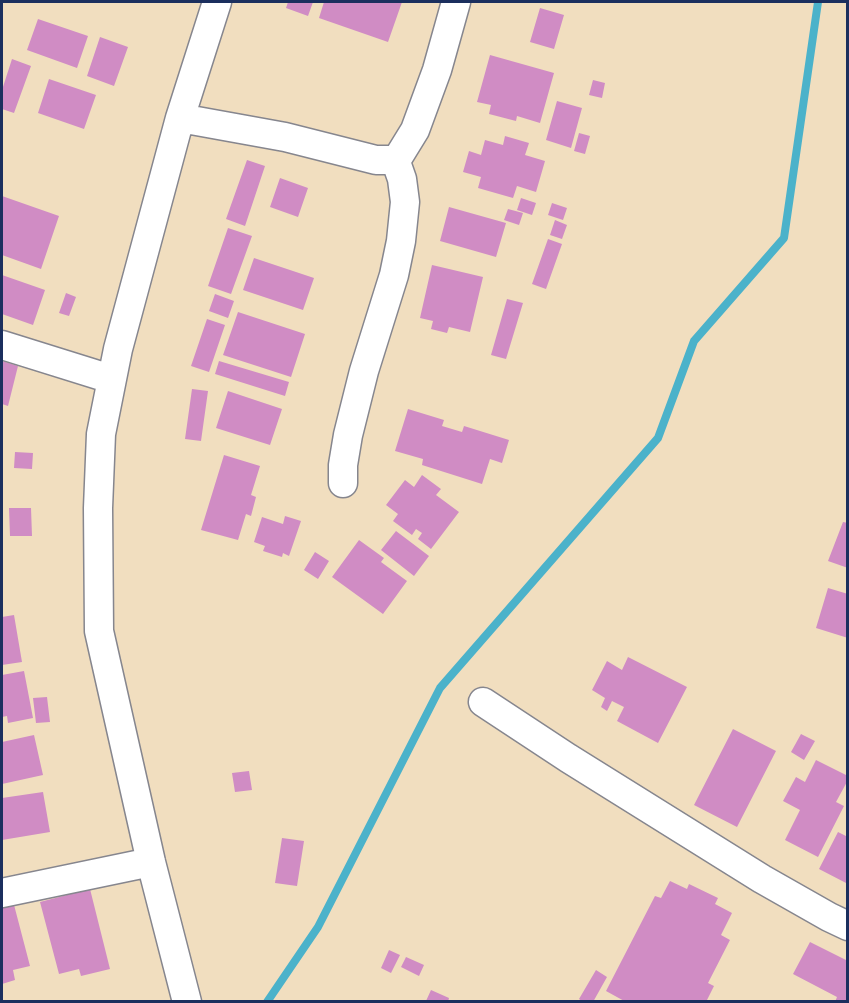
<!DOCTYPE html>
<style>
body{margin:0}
#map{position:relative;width:849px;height:1003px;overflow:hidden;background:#f1debf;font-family:Itim,sans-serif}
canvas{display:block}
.frame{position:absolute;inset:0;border:3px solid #1b2f5e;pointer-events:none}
</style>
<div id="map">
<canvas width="849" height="1003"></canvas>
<div class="frame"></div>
</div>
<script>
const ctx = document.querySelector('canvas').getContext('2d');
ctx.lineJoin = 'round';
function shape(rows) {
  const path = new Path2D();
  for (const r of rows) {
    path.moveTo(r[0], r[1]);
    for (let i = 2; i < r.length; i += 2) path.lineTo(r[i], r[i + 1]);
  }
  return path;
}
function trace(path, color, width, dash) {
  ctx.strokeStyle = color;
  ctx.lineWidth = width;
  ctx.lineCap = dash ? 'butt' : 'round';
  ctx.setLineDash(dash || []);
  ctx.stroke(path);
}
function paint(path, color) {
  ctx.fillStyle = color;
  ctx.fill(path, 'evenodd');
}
const stream = shape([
 [267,1002,318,927,440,688,658,438,694,341,784,238,818,2]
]);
const building = shape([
 [288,2,313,2,308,16,286,8],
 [324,2,402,2,388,42,319,18],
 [540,8,564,15,554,49,530,42],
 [38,19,88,36,77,68,27,50],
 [100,37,128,47,114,86,87,76],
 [490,55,554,73,540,123,517,116,516,121,489,114,491,105,477,102],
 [12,59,31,66,14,113,2,109,2,90],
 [49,79,96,95,84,129,38,113],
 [593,80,605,83,602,98,589,95],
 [557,101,582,108,571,148,546,140],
 [579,133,590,136,585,154,574,151],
 [505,136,529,143,525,155,545,161,536,192,517,186,513,198,478,188,481,177,463,172,469,151,481,155,485,140,503,145],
 [247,160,265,166,245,226,226,219],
 [280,178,308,188,298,217,270,207],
 [2,196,59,216,41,269,2,255],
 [521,198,536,203,532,215,517,210],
 [552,203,567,208,563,220,548,215],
 [449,207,506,223,496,257,440,241],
 [508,209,523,213,519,225,504,220],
 [555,220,567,225,562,239,550,235],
 [228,228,252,236,231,294,208,286],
 [548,239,562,244,546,289,532,284],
 [254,258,314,278,303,310,243,290],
 [432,265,483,277,470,332,449,327,447,333,431,329,433,321,420,318],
 [2,275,45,290,33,325,2,314],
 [66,293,76,297,69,316,59,313],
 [215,294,234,301,228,318,209,311],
 [507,299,523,303,506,359,491,355],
 [238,312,305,334,291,377,223,355],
 [207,319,225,325,209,372,191,366],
 [2,361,18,366,8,406,2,404],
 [219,361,289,382,285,396,215,374],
 [192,389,208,391,201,441,185,439],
 [228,391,282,409,270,445,216,428],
 [408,409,444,420,442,426,462,432,464,426,509,440,502,463,490,459,482,484,422,465,423,459,395,451],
 [15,452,33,453,32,469,14,468],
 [224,455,260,466,251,495,256,497,251,516,246,514,238,540,201,530],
 [422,475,441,489,436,495,459,512,431,549,418,539,422,533,416,529,412,535,393,521,398,514,386,505,405,480,414,487],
 [9,508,31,508,32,536,10,536],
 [285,516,301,521,289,556,283,553,282,557,263,551,265,546,254,542,262,517,283,524],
 [843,522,848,523,848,568,828,561],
 [396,531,429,556,414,576,381,550],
 [359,540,384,558,381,562,407,581,383,614,332,577],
 [315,552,329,561,318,579,304,570],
 [828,588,848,594,848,638,816,628],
 [14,615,22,662,2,665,2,617],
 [628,657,687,687,658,743,617,721,624,707,612,701,607,711,601,707,605,698,592,690,607,661,622,670],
 [24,671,33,718,8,723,7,716,2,717,2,681,3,681,2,675],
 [47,697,50,722,36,723,33,698],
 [733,729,776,751,737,827,694,805],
 [801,734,815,741,804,760,791,752],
 [34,735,43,775,2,784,2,742],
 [816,760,848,776,848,780,836,802,844,806,818,857,785,840,800,810,783,801,796,777,805,782],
 [249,771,252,790,235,792,232,773],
 [43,792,50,832,2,840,2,798],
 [838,832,848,837,848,884,819,869],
 [282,838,304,841,297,886,275,883],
 [670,881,687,889,689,884,718,898,715,904,732,913,721,935,730,940,708,983,714,986,706,1002,626,1002,606,991,655,896,661,898],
 [90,889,110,969,81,976,79,969,59,974,40,902],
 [13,901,30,966,13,970,15,980,2,984,2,904],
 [810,942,848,961,848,1002,835,1002,837,997,793,974],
 [389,950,400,955,391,973,381,968],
 [406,957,424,965,419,976,401,967],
 [596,970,607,977,593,1002,583,1002,579,999],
 [431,990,449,998,448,1002,426,1001]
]);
const minor = shape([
 [180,118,285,137,376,160,391,160,395,159,399,156,415,130,437,70,456,2],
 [2,345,111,379],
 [343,483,343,465,348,435,364,371,394,275,401,241,405,202,402,179,395,159],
 [483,702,568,758,762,879,829,917,848,926],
 [2,893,151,862],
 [187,1002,151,862,99,631,98,508,101,434,118,349,180,118,217,2]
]);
trace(stream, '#4bb2ca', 8);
paint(building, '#d08cc4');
trace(minor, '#86868e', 31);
trace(minor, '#fff', 28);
</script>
